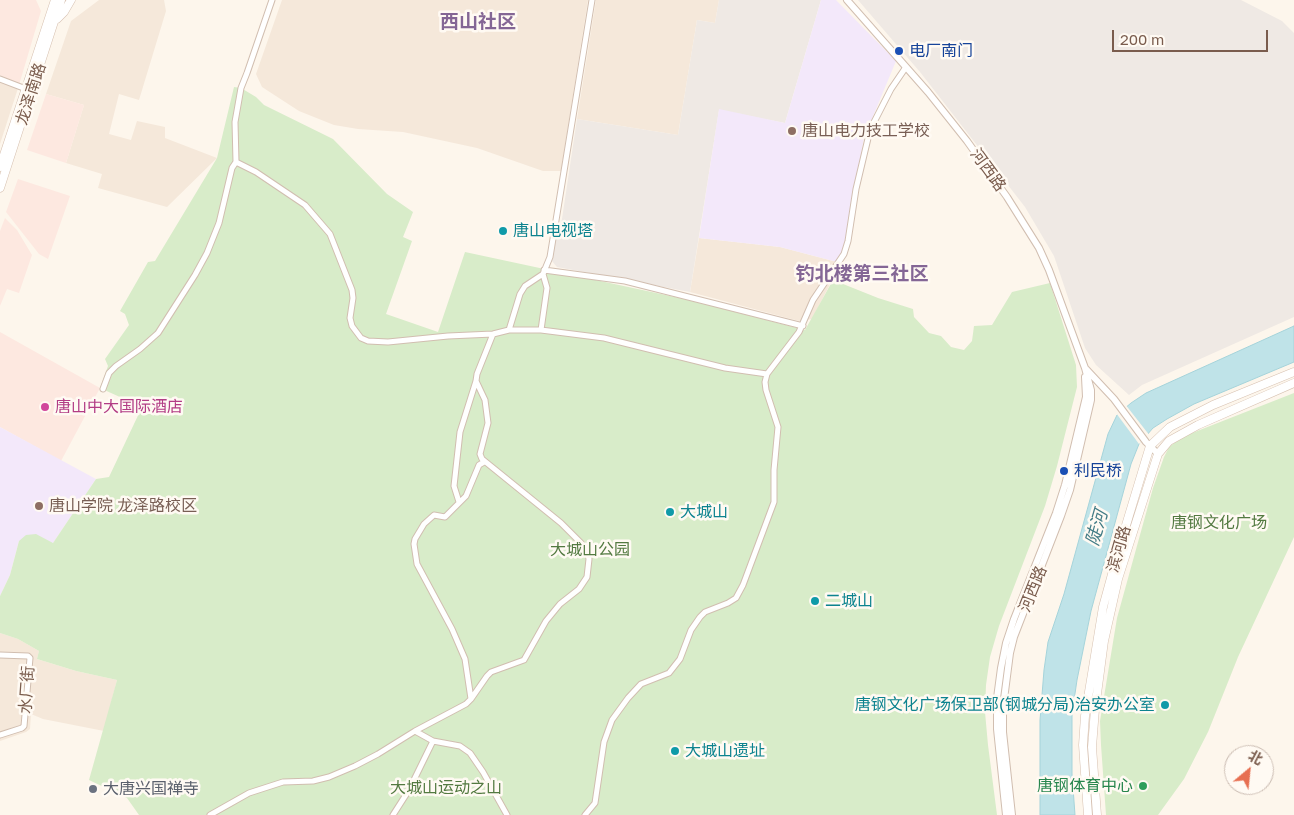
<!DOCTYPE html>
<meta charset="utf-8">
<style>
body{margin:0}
#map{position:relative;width:1294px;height:815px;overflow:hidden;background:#fdf6ec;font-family:"Golos Text","Noto Sans SC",sans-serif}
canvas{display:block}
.north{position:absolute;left:1224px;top:745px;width:50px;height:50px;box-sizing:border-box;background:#fffaf3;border:1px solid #cabbb1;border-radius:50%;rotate:28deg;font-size:14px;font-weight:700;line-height:20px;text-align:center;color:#7a5c4d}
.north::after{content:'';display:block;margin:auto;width:18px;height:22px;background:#e76f51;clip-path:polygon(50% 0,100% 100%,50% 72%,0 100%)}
.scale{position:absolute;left:1112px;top:30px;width:156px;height:22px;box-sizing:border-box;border:2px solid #7a5c4d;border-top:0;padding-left:6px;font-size:15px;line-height:18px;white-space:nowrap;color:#7a5c4d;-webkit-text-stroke:4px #fffaf3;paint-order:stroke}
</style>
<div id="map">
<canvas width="1294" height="815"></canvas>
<div class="north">北</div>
<div class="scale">200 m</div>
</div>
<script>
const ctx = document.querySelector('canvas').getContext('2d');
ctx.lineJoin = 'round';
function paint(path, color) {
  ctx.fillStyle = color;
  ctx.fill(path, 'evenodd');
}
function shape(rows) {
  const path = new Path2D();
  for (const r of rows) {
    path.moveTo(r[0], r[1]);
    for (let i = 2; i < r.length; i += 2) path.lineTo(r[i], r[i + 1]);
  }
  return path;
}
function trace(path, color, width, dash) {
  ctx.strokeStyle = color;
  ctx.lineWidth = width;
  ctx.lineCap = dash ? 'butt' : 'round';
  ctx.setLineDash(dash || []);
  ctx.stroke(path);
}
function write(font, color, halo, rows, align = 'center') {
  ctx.font = font + ' "Golos Text","Noto Sans SC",sans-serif';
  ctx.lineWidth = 5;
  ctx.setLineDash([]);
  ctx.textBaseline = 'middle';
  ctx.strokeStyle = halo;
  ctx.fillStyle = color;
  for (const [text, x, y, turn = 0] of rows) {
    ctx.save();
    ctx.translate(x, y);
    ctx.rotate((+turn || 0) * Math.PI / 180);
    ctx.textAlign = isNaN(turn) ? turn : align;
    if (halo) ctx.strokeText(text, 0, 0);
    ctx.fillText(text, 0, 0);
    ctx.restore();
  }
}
const residential = shape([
 [99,0,164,0,166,11,139,100,119,94,109,134,131,140,137,121,165,127,165,138,217,158,167,207,98,188,102,174,66,163,84,105,46,94,71,21],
 [282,0,588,0,561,171,543,171,477,148,403,132,358,129,334,125,299,111,262,87,256,74],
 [596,0,719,0,715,23,697,20,678,135,577,119],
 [0,75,19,85,0,144],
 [699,238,780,247,841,263,812,319,799,321,690,292],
 [0,633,18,639,39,651,37,659,76,671,117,680,104,731,43,719,31,714,30,729,26,732,0,741]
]);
const commercial = shape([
 [0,0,36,0,41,11,19,85,0,75],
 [46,94,84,105,66,163,27,150],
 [18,179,70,196,48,259,39,254,6,212],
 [5,218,17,230,32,255,19,293,7,289,0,306,0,231],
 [0,332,100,388,61,461,0,427]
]);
const industrial = shape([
 [719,0,821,0,785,123,719,110,690,292,557,267,551,260,555,240,560,232,577,119,678,135,697,20,715,23],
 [858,0,1241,0,1282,21,1294,33,1294,317,1142,385,1129,395,1096,365,1085,348,1054,256,1025,207,920,72]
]);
const education = shape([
 [821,0,836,0,896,61,864,138,841,263,780,247,699,238,719,109,785,123],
 [0,427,96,479,53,543,19,541,10,575,0,596]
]);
const green = shape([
 [234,87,241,88,256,97,264,105,333,139,387,194,413,212,403,237,412,241,386,314,438,332,465,252,689,300,805,330,833,280,878,298,913,309,914,317,929,333,941,336,951,347,964,350,972,341,974,326,992,325,1012,292,1050,283,1076,365,1077,387,1057,466,1045,506,999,626,990,657,986,685,985,712,988,745,997,815,139,815,127,798,89,780,117,680,76,671,37,659,39,651,18,639,0,633,0,596,10,575,19,541,26,535,36,534,53,543,96,479,109,477,142,407,100,388,108,366,105,359,129,325,125,314,120,311,148,262,155,261,217,158],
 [1294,393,1294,537,1238,657,1208,732,1184,779,1158,815,1106,815,1101,745,1100,721,1117,618,1153,488,1164,457,1169,447,1182,437]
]);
const water = shape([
 [1294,326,1294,362,1194,404,1167,419,1153,428,1139,444,1131,464,1091,611,1077,680,1072,714,1072,774,1075,815,1040,815,1040,720,1044,670,1048,642,1064,594,1108,434,1117,415,1131,403,1146,393,1294,326]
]);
const pier = shape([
 [1125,404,1150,436,1139,444,1116,413]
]);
const minor = shape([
 [0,79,26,89],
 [236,162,256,172,305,205,330,234,352,290,353,298,350,318,352,326,361,338,368,341,388,342,448,336,493,334,509,330,541,330,604,338,725,368,767,374,765,382,766,390,778,427,774,470,774,502,743,585,736,598,728,603,705,612,700,617,691,630,680,659,669,673,641,684,628,698,612,720,604,742,595,803,585,815],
 [544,270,625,281,803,326],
 [509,330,520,294,525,286,543,274,550,257,592,0],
 [541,330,547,288,543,274],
 [767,374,799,332,813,300,844,254,848,241,856,189,870,130,891,89,906,67],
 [103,389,109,373,116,366,140,349,158,333,195,275,207,253,219,223,232,168,236,162,235,122,241,88,247,73,272,0],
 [459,502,454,486,460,432,476,381,477,374,493,334],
 [0,655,28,656,30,658,24,726,22,728,0,735],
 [471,699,465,659,452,629,417,564,414,544,415,539,424,524,434,515,445,517,466,496,479,465,484,462],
 [415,731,466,704,471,699,487,676,491,672,524,660,546,621,560,604,579,589,587,577,589,559,587,551,581,543,561,523,482,459,480,454,488,423,485,400,476,381],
 [210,815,249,793,283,782,313,781,329,777,355,766,378,754,415,731,433,741,460,746,470,753,483,772,507,815],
 [393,815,409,790,433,741]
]);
const tertiary = shape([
 [847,0,928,92,967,141,1007,197,1039,248,1049,270,1085,368,1091,390,1091,400,1070,490,1061,516,1014,637,1010,653,1003,707,1003,732,1012,815],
 [1086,369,1114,399,1146,442,1158,454],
 [1006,815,997,729,997,698,1001,668,1006,643,1014,619,1056,513,1065,485,1086,397,1085,377]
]);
const secondary = shape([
 [57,19,64,12,71,0],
 [0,167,55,0],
 [0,188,61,0],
 [1088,815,1083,745,1085,716,1103,607,1120,545,1150,446,1170,427,1213,405,1294,372],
 [1097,815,1092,747,1095,709,1104,641,1118,579,1158,454,1169,441,1198,425,1294,383]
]);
const markers = [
 [899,51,5,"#1a4fb4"],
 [792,131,5,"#8d6e63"],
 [503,231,5,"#0f9aa8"],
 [45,407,5,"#d1479c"],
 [1064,471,5,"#1a4fb4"],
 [39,506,5,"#8d6e63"],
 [670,512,5,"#0f9aa8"],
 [815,601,5,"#0f9aa8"],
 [1165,705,5,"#0f9aa8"],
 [675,751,5,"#0f9aa8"],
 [1143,786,5,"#2e9e5b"],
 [93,789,5,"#6b7280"]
];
const transitNames = [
 ["电厂南门",909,51],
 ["利民桥",1074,471]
];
const streetNames = [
 ["龙泽南路",31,94,-72],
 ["河西路",988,170,54],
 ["滨河路",1119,549,-74],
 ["河西路",1033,589,-68],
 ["水厂街",27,690,-86]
];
const educationNames = [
 ["唐山电力技工学校",802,131],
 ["唐山学院 龙泽路校区",49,506]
];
const cultureNames = [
 ["唐山电视塔",513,231],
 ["大城山",680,512],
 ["二城山",825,601],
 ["唐钢文化广场保卫部(钢城分局)治安办公室",1155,705,"right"],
 ["大城山遗址",685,751]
];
const hotelNames = [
 ["唐山中大国际酒店",55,407]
];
const parkNames = [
 ["唐钢文化广场",1219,523],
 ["大城山公园",590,550],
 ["大城山运动之山",446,788]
];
const leisureNames = [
 ["唐钢体育中心",1133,786]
];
const worshipNames = [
 ["大唐兴国禅寺",103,789]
];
const waterNames = [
 ["陡河",1097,528,-74]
];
const quarterNames = [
 ["西山社区",478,22],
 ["钓北楼第三社区",862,274]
];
paint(residential, '#f5e8da');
paint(commercial, '#fde8e0');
paint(industrial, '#efe9e4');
paint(education, '#f3e8fa');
paint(green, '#d8ecc9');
paint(water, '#bfe3e8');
trace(water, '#a5d3da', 1);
paint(pier, '#fdf6ec');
trace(minor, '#d1beb0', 7);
trace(tertiary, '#d1beb0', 8);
trace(secondary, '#d6c0b0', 9);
trace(minor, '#fff', 5);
trace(tertiary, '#fff', 6);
trace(secondary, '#fff', 8);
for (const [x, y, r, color] of markers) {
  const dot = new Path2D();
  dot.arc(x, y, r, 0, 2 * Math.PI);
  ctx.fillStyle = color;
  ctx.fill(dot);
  trace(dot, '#fffaf3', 2);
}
write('16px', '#164399', '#fffaf3', transitNames, 'left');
write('16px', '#7a5c4d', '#fffaf3', streetNames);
write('16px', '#785e54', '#fffaf3', educationNames, 'left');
write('16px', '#0d838f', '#fffaf3', cultureNames, 'left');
write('16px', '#b23c85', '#fffaf3', hotelNames, 'left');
write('16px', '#537a41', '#fffaf3', parkNames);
write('16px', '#27864d', '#fffaf3', leisureNames, 'right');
write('16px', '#5b616d', '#fffaf3', worshipNames, 'left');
write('italic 18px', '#437c86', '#fffaf3', waterNames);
write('bold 19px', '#846695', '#fffaf3', quarterNames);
</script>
